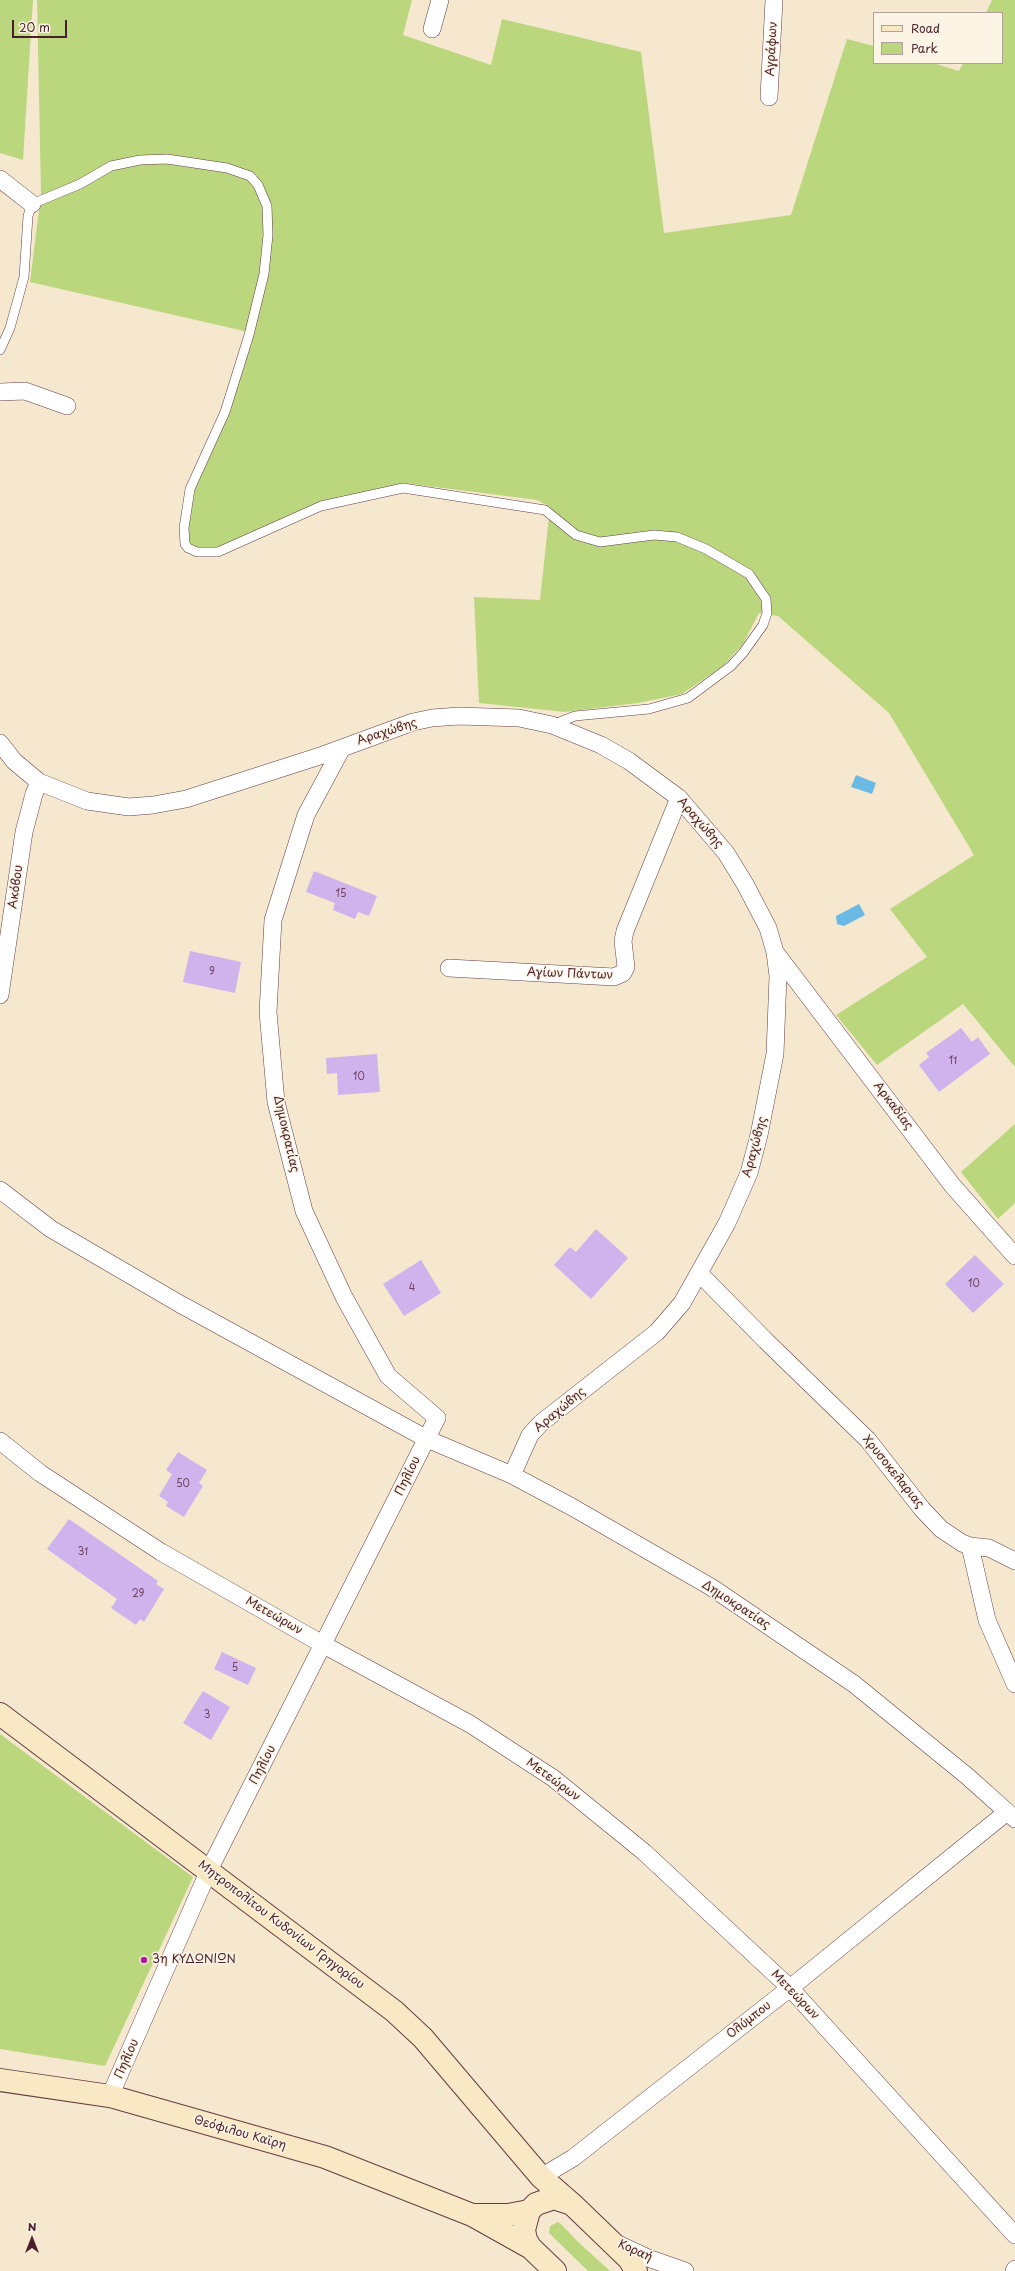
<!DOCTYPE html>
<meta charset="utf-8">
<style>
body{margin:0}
#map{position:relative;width:1015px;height:2271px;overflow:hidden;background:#f5e8cf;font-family:"Playpen Sans",sans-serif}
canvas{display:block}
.legend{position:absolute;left:873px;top:12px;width:130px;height:52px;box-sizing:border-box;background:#fcf5e5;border:1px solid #b59f9b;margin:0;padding:5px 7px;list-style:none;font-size:12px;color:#4a1f2b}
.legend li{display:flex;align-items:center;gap:8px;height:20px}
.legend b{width:20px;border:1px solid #b59f9b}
.north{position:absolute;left:12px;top:2219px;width:40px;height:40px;-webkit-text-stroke:3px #fcf5e5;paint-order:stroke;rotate:0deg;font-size:11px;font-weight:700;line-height:16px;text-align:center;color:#4a1f2b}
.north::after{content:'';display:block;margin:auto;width:14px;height:18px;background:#4a1f2b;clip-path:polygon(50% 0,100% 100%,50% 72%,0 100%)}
.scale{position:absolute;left:12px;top:20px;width:55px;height:18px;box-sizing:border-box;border:2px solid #4a1f2b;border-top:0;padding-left:5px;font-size:12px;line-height:14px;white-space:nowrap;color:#4a1f2b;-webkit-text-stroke:3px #fcf5e5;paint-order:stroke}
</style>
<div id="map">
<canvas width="1015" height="2271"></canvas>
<ul class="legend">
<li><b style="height:5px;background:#f8e8c3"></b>Road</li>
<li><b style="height:11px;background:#bbd77d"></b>Park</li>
</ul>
<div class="north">N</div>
<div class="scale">20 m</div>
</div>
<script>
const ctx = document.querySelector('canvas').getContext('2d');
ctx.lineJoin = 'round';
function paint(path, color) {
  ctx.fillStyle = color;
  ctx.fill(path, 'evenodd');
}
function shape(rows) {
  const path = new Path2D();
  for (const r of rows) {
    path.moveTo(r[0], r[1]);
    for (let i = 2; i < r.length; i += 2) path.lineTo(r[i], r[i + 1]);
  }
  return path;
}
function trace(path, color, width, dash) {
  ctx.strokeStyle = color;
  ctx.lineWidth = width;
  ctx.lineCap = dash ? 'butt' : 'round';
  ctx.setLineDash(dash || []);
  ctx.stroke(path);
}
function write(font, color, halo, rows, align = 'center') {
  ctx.font = font + ' "Playpen Sans",sans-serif';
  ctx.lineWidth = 3;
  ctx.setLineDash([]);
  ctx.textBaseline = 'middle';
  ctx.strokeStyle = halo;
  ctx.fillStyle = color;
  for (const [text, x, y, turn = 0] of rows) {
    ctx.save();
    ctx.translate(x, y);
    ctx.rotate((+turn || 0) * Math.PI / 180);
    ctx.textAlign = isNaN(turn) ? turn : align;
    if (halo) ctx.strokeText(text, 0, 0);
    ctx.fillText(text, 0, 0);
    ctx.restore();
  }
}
const green = shape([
 [0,0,33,0,23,160,0,153],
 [37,0,412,0,403,35,491,65,502,19,641,52,664,233,791,215,847,39,874,46,874,63,933,63,959,71,963,63,1002,63,1002,13,986,13,992,0,1015,0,1015,1067,963,1004,877,1065,836,1015,927,957,890,909,974,855,889,713,778,616,759,613,743,644,723,666,682,694,638,703,565,712,479,703,474,597,540,600,550,507,537,500,404,483,319,504,221,546,207,549,197,549,189,544,188,532,195,489,253,333,30,282,41,193],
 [1015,1124,1015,1203,998,1219,961,1172],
 [0,1734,193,1877,105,2066,0,2049],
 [558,2222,562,2225,576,2240,610,2271,588,2271,549,2233,550,2226]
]);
const water = shape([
 [856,775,876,783,872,794,851,787],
 [859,904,865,915,844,926,837,924,836,916]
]);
const building = shape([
 [314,871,377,896,369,916,358,912,355,919,333,910,335,903,306,892],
 [190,951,241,962,235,993,183,982],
 [961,1028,972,1042,978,1037,990,1054,939,1092,919,1065,929,1057,926,1053],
 [377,1054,380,1092,338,1095,337,1073,327,1074,326,1058],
 [596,1229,628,1258,591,1299,554,1265,570,1247,576,1252],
 [975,1255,1004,1284,973,1313,945,1284],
 [421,1260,441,1293,404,1316,383,1284],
 [178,1452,207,1470,199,1483,203,1486,184,1517,166,1506,168,1502,159,1496,172,1474,166,1470],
 [69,1519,158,1581,156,1584,164,1589,144,1622,140,1619,136,1625,111,1608,117,1599,47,1549],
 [222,1652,256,1668,248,1685,214,1669],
 [203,1691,230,1707,211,1740,183,1723]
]);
const lane = shape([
 [0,350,10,328,24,277,28,216,32,204,80,184,111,166,140,160,167,159,227,168,250,176,258,185,267,206,268,235,264,274,249,335,225,412,190,489,184,528,185,544,188,548,197,552,218,552,321,506,403,488,545,510,576,535,600,542,654,535,677,537,706,549,749,574,766,599,767,613,763,625,743,653,731,666,688,698,649,709,575,716,552,725]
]);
const street = shape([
 [432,29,440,0],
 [769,97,774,0],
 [0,179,32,204],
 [0,392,25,391,67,406],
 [0,743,14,761,39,782,87,801,129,807,153,805,186,799,323,755,413,722,432,718,459,716,519,718,552,725,601,745,629,761,679,798,726,853,745,884,768,928,775,952,778,976,775,1054,759,1135,749,1173,727,1223,682,1303,657,1332,541,1423,530,1435,512,1475],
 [775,952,952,1185,1015,1256],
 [449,968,614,977,623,973,626,967,623,941,625,931,679,798],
 [0,995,24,832,34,794,39,782],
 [0,1190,51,1229,180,1304,427,1439,512,1475,572,1507,711,1587,854,1684,967,1776,1015,1819],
 [699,1273,766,1341,868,1440,922,1509,941,1529,962,1543,970,1546,987,1620,1015,1684],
 [0,1441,40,1473,161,1552,324,1645,470,1724,553,1778,644,1852,790,1988,1015,2235],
 [970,1546,989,1548,1015,1561],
 [110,2096,209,1870,437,1418,388,1376,344,1297,304,1211,276,1102,268,1012,273,920,306,815,342,748],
 [541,2177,573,2158,790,1988,1007,1812],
 [618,2244,648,2258,685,2271],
 [1014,2271,1015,2269]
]);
const secondary = shape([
 [0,1714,394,2011,423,2038,541,2177,572,2204],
 [0,2080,110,2096,325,2157,472,2215,531,2248],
 [473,2215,508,2215,529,2211],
 [555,2271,531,2248,526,2240,524,2230,529,2211,536,2204,554,2198,572,2204,629,2259,636,2271]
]);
const markers = [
 [144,1960,4,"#b5179e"]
];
const numberNames = [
 ["15",341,894],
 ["9",212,972],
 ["11",953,1061],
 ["10",359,1077],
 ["10",974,1284],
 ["4",412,1288],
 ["50",183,1484],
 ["31",83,1552],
 ["29",138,1594],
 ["5",235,1668],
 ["3",207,1715]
];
const streetNames = [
 ["Αγράφων",772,49,-87],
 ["Αραχώβης",387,732,-18],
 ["Αραχώβης",700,823,49],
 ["Ακόβου",16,887,-82],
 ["Αγίων Πάντων",570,974,2],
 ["Αρκαδίας",893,1106,53],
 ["Δημοκρατίας",286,1134,77],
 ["Αραχώβης",755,1147,-75],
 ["Αραχώβης",560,1410,-40],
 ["Χρυσοκελαριας",893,1472,51],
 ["Πηλίου",408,1476,-64],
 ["Δημοκρατίας",736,1605,33],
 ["Μετεώρων",274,1616,30],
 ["Πηλίου",263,1765,-63],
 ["Μετεώρων",553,1780,36],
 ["Μητροπολίτου Κυδονίων Γρηγορίου",281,1925,37],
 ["Μετεώρων",795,1995,46],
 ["Ολύμπου",749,2020,-38],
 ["Πηλίου",127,2059,-66],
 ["Θεόφιλου Καϊρη",240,2133,16],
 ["Κοραή",635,2251,24]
];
const poiNames = [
 ["3η ΚΥΔΩΝΙΩΝ",152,1960]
];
paint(green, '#bbd77d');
paint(water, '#6bbae6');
paint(building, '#d0b2ed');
trace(lane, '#643d44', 10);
trace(street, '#643d44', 18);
trace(secondary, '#643d44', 24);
trace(lane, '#fff', 9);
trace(street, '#fff', 17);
trace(secondary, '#f8e8c3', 22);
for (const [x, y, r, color] of markers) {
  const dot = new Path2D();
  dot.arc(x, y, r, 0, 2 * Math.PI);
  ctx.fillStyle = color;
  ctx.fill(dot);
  trace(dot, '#fcf5e5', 1.5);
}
write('10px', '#6c445c', null, numberNames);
write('12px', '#4a1f2b', '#fcf5e5', streetNames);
write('12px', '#4a1f2b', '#fcf5e5', poiNames, 'left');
</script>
